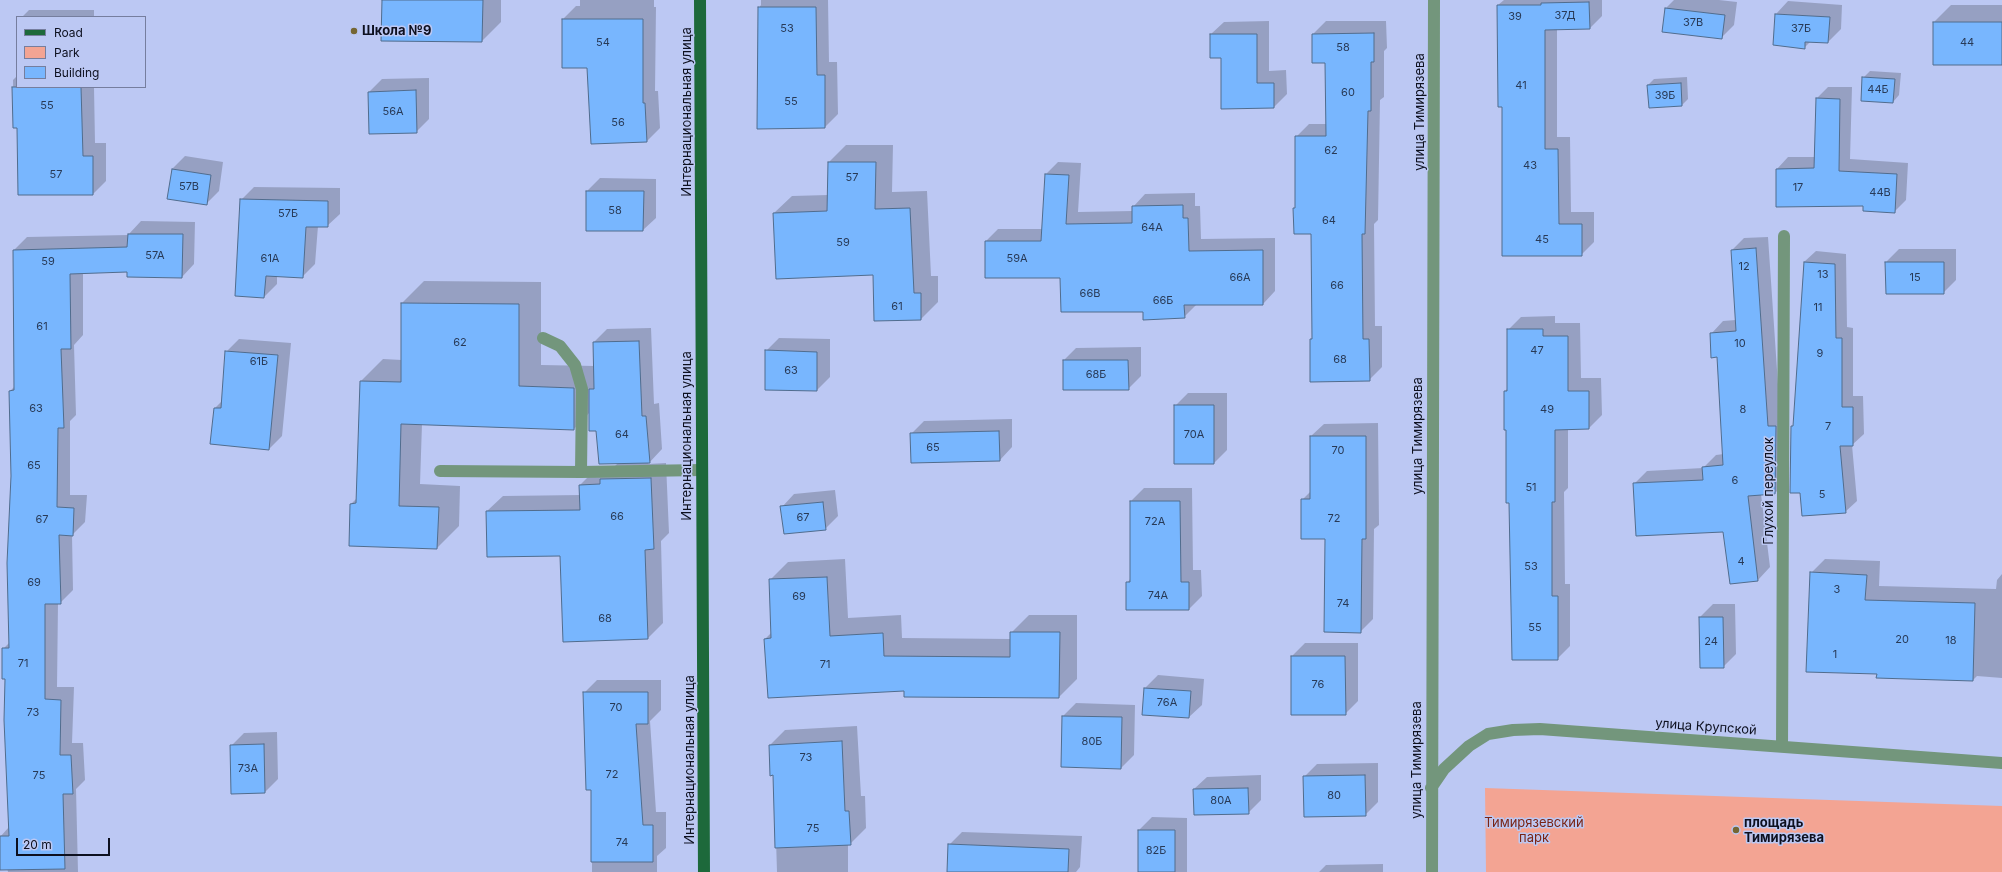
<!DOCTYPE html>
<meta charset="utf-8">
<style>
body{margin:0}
#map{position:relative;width:2002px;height:872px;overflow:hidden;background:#bcc8f3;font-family:Inter,sans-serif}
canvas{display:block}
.legend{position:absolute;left:16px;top:16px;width:130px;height:72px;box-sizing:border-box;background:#bcc8f3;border:1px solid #767e9e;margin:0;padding:5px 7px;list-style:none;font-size:12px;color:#0d101f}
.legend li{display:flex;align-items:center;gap:8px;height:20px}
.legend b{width:20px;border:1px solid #767e9e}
.scale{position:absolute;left:16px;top:838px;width:94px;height:18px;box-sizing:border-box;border:2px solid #0d101f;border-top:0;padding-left:5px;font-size:12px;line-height:14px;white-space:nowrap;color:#0d101f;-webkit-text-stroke:3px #bcc8f3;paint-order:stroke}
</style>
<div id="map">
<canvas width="2002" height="872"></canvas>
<ul class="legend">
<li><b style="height:5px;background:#1d693b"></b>Road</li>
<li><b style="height:11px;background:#f3a493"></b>Park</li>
<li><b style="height:11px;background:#78b6fe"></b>Building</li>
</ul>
<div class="scale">20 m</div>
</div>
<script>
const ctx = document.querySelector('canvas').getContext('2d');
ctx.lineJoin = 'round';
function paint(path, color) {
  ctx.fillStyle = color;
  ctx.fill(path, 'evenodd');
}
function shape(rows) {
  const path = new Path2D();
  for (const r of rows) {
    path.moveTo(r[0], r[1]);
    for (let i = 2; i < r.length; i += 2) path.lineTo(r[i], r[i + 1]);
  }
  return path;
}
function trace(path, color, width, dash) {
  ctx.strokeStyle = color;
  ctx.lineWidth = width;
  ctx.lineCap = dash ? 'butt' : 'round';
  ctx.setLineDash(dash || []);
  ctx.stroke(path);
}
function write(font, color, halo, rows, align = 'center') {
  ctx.font = font + ' Inter,sans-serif';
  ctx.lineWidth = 3;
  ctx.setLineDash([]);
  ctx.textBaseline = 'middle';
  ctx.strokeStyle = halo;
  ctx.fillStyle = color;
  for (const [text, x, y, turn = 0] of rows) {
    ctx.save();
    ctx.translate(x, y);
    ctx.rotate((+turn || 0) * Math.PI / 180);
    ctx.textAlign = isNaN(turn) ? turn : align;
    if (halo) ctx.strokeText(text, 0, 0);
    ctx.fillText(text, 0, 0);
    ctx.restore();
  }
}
const green = shape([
 [1485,788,2002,806,2002,872,1486,872]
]);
const shadow = shape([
 [383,0,501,0,501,22,482,41],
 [580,0,654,0,654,7,656,7,655,91,658,91,660,128,647,141,588,67,563,19,576,6,580,6],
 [761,0,828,0,829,62,837,62,838,114,825,127,759,8,761,5],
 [1504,0,1602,0,1602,16,1590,28,1557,29,1557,137,1570,137,1571,212,1594,212,1594,242,1581,255,1503,255,1503,106,1498,5],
 [1674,0,1719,0,1737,2,1734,25,1721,38,1666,8],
 [1788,1,1842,5,1841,29,1828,42,1811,41,1804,48,1776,14],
 [1951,5,2002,5,2002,64,1934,64,1934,22],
 [29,10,94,10,94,17,22,17],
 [1269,21,1269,71,1286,70,1287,94,1274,107,1222,57,1211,34,1224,22],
 [1326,21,1386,21,1387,48,1384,51,1384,97,1380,100,1378,220,1374,224,1375,326,1382,326,1382,367,1369,380,1311,339,1313,337,1312,233,1295,233,1296,137,1309,124,1327,124,1326,62,1313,62,1313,34],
 [17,22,17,87,94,87,95,143,106,143,106,181,93,194,18,127,14,127,13,80,17,76],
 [1870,71,1901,73,1899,95,1893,102,1863,78],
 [1687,77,1688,99,1682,105,1648,85,1654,79],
 [429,78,429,119,416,132,369,92,382,79],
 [1828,87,1852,87,1850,159,1908,163,1906,200,1894,212,1864,205,1777,169,1788,157,1815,157,1817,98],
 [846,145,893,145,892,192,927,191,931,276,938,276,938,302,921,319,874,274,774,213,792,196,828,195,829,162],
 [185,156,223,162,219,191,206,204,168,198,172,169],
 [1058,162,1081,163,1078,212,1133,211,1133,207,1145,194,1195,193,1195,206,1200,206,1201,239,1275,238,1275,291,1263,304,1197,304,1184,317,1144,311,1061,277,986,241,998,229,1042,229,1046,174],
 [600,178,656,179,656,218,643,230,587,191],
 [254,187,340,188,340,214,327,226,318,226,315,264,302,277,277,276,277,284,264,297,241,200],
 [141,221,195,222,194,264,182,277,128,271,83,273,83,335,74,345,76,415,70,421,70,495,87,495,85,522,72,535,73,590,60,603,58,603,57,687,74,687,72,743,83,743,85,780,76,789,78,872,8,872,0,837,9,827,6,678,3,649,10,642,12,476,10,391,15,386,14,250,27,237,128,235],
 [1768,237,1780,414,1787,481,1775,493,1761,494,1770,567,1758,580,1724,531,1634,484,1647,471,1703,468,1716,455,1724,454,1718,356,1711,334,1723,321,1736,320,1732,250,1744,238],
 [1899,249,1956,249,1956,280,1944,292,1886,262],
 [1816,251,1846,254,1847,327,1853,328,1853,396,1863,396,1864,434,1852,445,1857,501,1845,512,1801,492,1792,427,1794,424,1804,262],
 [424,281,541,282,541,365,595,366,594,342,607,329,651,328,654,404,659,403,662,449,648,464,666,463,669,533,661,541,663,623,648,638,561,555,487,511,503,496,581,495,580,485,596,469,612,469,618,463,597,430,590,412,574,429,422,424,420,484,460,486,459,526,437,548,351,504,357,498,361,381,383,359,402,360,402,303],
 [1555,316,1555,323,1580,323,1581,378,1601,378,1602,415,1589,428,1568,429,1568,488,1564,492,1565,584,1570,584,1570,646,1557,659,1510,502,1505,391,1508,388,1508,330,1521,317],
 [779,338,830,339,830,377,817,390,766,351],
 [239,339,291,343,282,436,269,449,215,408,223,400,226,352],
 [1141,347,1141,376,1128,389,1064,360,1076,348],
 [1188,393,1227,393,1227,450,1214,463,1175,406],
 [1012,419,1012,447,1000,460,911,434,924,421],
 [1378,423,1379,525,1374,529,1373,619,1360,632,1326,538,1302,500,1311,491,1311,436,1324,424],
 [1144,488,1192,488,1193,570,1201,570,1202,596,1189,609,1127,583,1131,578,1131,501],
 [835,490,838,516,825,529,782,507,794,494],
 [845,559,848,618,901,615,902,638,1011,639,1011,633,1029,615,1077,615,1077,679,1059,697,905,690,765,639,772,632,770,580,788,562],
 [1825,559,1880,561,1879,586,1996,589,1997,580,2002,574,2002,678,1977,676,1973,680,1878,673,1811,573],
 [1713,604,1735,604,1736,654,1723,667,1700,617],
 [1305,643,1358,643,1358,701,1345,714,1292,656],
 [1158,675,1204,679,1202,705,1189,717,1144,714,1145,688],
 [597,680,661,680,661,710,650,721,656,812,666,812,666,848,657,856,657,872,592,872,592,788,584,693],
 [1076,703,1135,705,1134,755,1121,768,1063,716],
 [857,726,861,796,865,796,866,828,850,844,848,844,848,872,777,872,774,774,770,745,785,730],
 [277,732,278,779,265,792,231,746,244,733],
 [1378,763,1378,802,1365,815,1304,777,1317,764],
 [1261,775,1261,800,1248,813,1194,789,1207,777],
 [1152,817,1187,818,1187,872,1139,872,1139,830],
 [962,832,1082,836,1080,867,1076,872,948,872,949,845],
 [1383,864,1383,872,1319,872,1326,865]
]);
const building = shape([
 [382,0,483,0,482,42,381,41,382,0],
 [1589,2,1590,29,1545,30,1545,149,1558,149,1559,224,1582,224,1582,256,1502,256,1502,107,1498,107,1497,5,1541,5,1541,3,1589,2],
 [758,7,816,7,817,75,825,75,825,128,757,129,758,7],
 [1665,8,1725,15,1722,39,1662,32,1665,8],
 [1775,14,1830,17,1828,43,1805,42,1805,49,1773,45,1775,14],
 [562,19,643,19,643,103,645,103,647,142,591,144,587,68,562,68,562,19],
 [1933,22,2002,22,2002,65,1933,65,1933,22],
 [1374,33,1374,62,1371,62,1371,111,1368,111,1365,234,1362,234,1363,339,1369,339,1370,381,1310,382,1310,339,1312,339,1311,234,1294,234,1293,208,1295,208,1295,136,1326,136,1325,63,1312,63,1312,34,1374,33],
 [1210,34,1257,34,1257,83,1274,83,1274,108,1221,109,1221,58,1210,58,1210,34],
 [1862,77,1895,79,1893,103,1861,101,1862,77],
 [1681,83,1682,106,1649,108,1647,85,1681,83],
 [12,87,81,87,83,156,93,156,93,195,18,195,17,128,13,128,12,87],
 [416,90,417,133,369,134,368,92,416,90],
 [1816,98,1840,99,1839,171,1897,174,1895,213,1863,211,1863,206,1776,207,1776,169,1814,168,1816,98],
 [828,162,876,162,875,209,910,208,914,293,921,293,921,320,874,321,873,275,776,279,773,213,827,211,828,162],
 [172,169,211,175,207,205,167,199,172,169],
 [1045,174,1069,175,1066,224,1132,223,1132,206,1183,205,1183,218,1188,218,1189,251,1263,250,1263,305,1184,305,1185,318,1143,320,1143,312,1061,312,1060,278,985,278,985,241,1041,241,1045,174],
 [586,191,644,191,643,231,586,231,586,191],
 [240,199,328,201,328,227,306,227,303,278,266,276,264,298,235,296,240,199],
 [128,234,183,234,182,278,127,277,127,272,70,274,71,349,61,349,64,428,58,428,57,507,74,508,73,536,59,535,61,604,45,604,45,699,61,700,60,755,71,755,73,794,63,794,65,869,0,870,0,836,9,836,4,720,5,679,2,679,2,648,9,648,7,563,11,476,9,391,14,390,13,250,127,247,128,234],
 [1756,248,1768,426,1776,426,1775,494,1748,496,1758,581,1730,584,1723,532,1636,536,1633,483,1703,480,1702,467,1723,465,1717,357,1711,358,1710,333,1736,331,1731,250,1756,248],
 [1804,262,1835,264,1836,338,1842,338,1842,407,1853,407,1853,446,1840,446,1846,513,1802,516,1800,493,1790,493,1791,426,1793,426,1804,262],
 [1885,262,1944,262,1944,294,1886,294,1885,262],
 [401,303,519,304,519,386,574,388,574,430,401,424,399,506,439,507,437,549,349,546,350,504,356,503,360,381,401,382,401,303],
 [1507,329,1543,329,1543,336,1568,336,1568,391,1589,391,1589,429,1555,430,1555,502,1552,502,1552,596,1558,596,1558,660,1512,660,1509,503,1506,503,1506,430,1504,430,1504,391,1507,391,1507,329],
 [639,341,642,416,646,416,650,463,599,464,596,431,589,431,589,389,594,389,593,342,639,341],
 [765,350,817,352,817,391,765,390,765,350],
 [225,351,278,355,269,450,210,444,214,408,221,408,225,351],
 [1063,360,1128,360,1129,390,1063,390,1063,360],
 [1174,405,1214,405,1214,464,1174,464,1174,405],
 [999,431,1000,461,911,463,910,433,999,431],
 [1310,436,1366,436,1366,539,1362,539,1361,633,1324,632,1325,539,1301,539,1301,499,1310,499,1310,436],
 [651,478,654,549,645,550,648,639,563,642,560,556,487,557,486,511,580,510,579,485,600,484,600,479,651,478],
 [1130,501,1180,501,1181,582,1189,582,1189,610,1126,610,1126,582,1130,582,1130,501],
 [823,502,826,530,784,534,780,506,823,502],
 [1810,572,1867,575,1865,600,1975,603,1973,681,1876,678,1877,674,1806,672,1810,572],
 [827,577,830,636,883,633,884,656,1010,657,1010,632,1060,632,1059,698,904,697,904,691,768,698,764,639,771,638,769,579,827,577],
 [1699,617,1723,617,1724,668,1700,668,1699,617],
 [1291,656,1345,656,1346,715,1291,715,1291,656],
 [1144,688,1191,691,1189,718,1142,715,1144,688],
 [583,692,648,692,648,724,636,724,643,825,653,825,653,862,591,862,591,790,586,790,583,692],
 [1062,716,1122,717,1121,769,1061,767,1062,716],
 [842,741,845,811,849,811,851,845,775,848,773,775,770,776,769,745,842,741],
 [264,744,265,793,231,794,230,745,264,744],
 [1365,775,1366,816,1304,817,1303,776,1365,775],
 [1248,788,1249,814,1194,815,1193,789,1248,788],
 [1138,830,1175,830,1175,872,1138,872,1138,830],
 [948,844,1069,849,1068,872,947,872,948,844]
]);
const minor = shape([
 [543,338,560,346,575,365,582,389,581,472],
 [440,471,581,472,701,470],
 [1782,747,1784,236],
 [1431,788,1444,769,1469,746,1488,734,1513,730,1540,729,2002,763],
 [1432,872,1434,0]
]);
const major = shape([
 [700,0,704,872]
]);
const markers = [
 [354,31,4,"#756633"],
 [1736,830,4,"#756633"]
];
const numberNames = [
 ["37Д",1565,16],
 ["39",1515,17],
 ["37В",1693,23],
 ["53",787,29],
 ["37Б",1801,29],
 ["54",603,43],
 ["44",1967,43],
 ["58",1343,48],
 ["41",1521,86],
 ["44Б",1878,90],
 ["60",1348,93],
 ["39Б",1665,96],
 ["55",791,102],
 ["55",47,106],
 ["56А",393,112],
 ["56",618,123],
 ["62",1331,151],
 ["43",1530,166],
 ["57",56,175],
 ["57",852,178],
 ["57В",189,187],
 ["17",1798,188],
 ["44В",1880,193],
 ["58",615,211],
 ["57Б",288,214],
 ["64",1329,221],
 ["64А",1152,228],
 ["45",1542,240],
 ["59",843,243],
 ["57А",155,256],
 ["61А",270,259],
 ["59А",1017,259],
 ["59",48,262],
 ["12",1744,267],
 ["13",1823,275],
 ["66А",1240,278],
 ["15",1915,278],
 ["66",1337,286],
 ["66В",1090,294],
 ["66Б",1163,301],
 ["61",897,307],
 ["11",1818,308],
 ["61",42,327],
 ["62",460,343],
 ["10",1740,344],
 ["47",1537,351],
 ["9",1820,354],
 ["68",1340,360],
 ["61Б",259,362],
 ["63",791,371],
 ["68Б",1096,375],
 ["63",36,409],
 ["49",1547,410],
 ["8",1743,410],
 ["7",1828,427],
 ["64",622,435],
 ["70А",1194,435],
 ["65",933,448],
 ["70",1338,451],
 ["65",34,466],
 ["6",1735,481],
 ["51",1531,488],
 ["5",1822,495],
 ["66",617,517],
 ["67",803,518],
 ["72",1334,519],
 ["67",42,520],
 ["72А",1155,522],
 ["4",1741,562],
 ["53",1531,567],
 ["69",34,583],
 ["3",1837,590],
 ["74А",1158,596],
 ["69",799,597],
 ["74",1343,604],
 ["68",605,619],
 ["55",1535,628],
 ["20",1902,640],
 ["18",1951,641],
 ["24",1711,642],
 ["1",1835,655],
 ["71",23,664],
 ["71",825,665],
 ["76",1318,685],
 ["76А",1167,703],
 ["70",616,708],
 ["73",33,713],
 ["80Б",1092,742],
 ["73",806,758],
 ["73А",248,769],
 ["72",612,775],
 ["75",39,776],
 ["80",1334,796],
 ["80А",1221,801],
 ["75",813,829],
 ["74",622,843],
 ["82Б",1156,851]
];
const poiNames = [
 ["Школа №9",362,31],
 ["площадь",1744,823],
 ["Тимирязева",1744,838]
];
const streetNames = [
 ["Интернациональная улица",687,112,-90],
 ["улица Тимирязева",1420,112,-90],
 ["Интернациональная улица",687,436,-90],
 ["улица Тимирязева",1418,436,-90],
 ["Глухой переулок",1769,491,-90],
 ["улица Крупской",1706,727,4],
 ["Интернациональная улица",690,760,-90],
 ["улица Тимирязева",1417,760,-90]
];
const parkNames = [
 ["Тимирязевский",1534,823],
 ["парк",1534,838]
];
paint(green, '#f3a493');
paint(shadow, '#0003');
paint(building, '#78b6fe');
trace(building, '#506c8d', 1);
trace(minor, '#73967c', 12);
trace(major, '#1d693b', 12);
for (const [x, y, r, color] of markers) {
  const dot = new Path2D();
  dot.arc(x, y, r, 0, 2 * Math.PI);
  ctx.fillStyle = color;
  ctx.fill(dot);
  trace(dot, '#bcc8f3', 1.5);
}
write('11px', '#283a57', null, numberNames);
write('bold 13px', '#0d101f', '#bcc8f3', poiNames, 'left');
write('13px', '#0d101f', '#bcc8f3', streetNames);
write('13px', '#7a2414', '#bcc8f3', parkNames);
</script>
